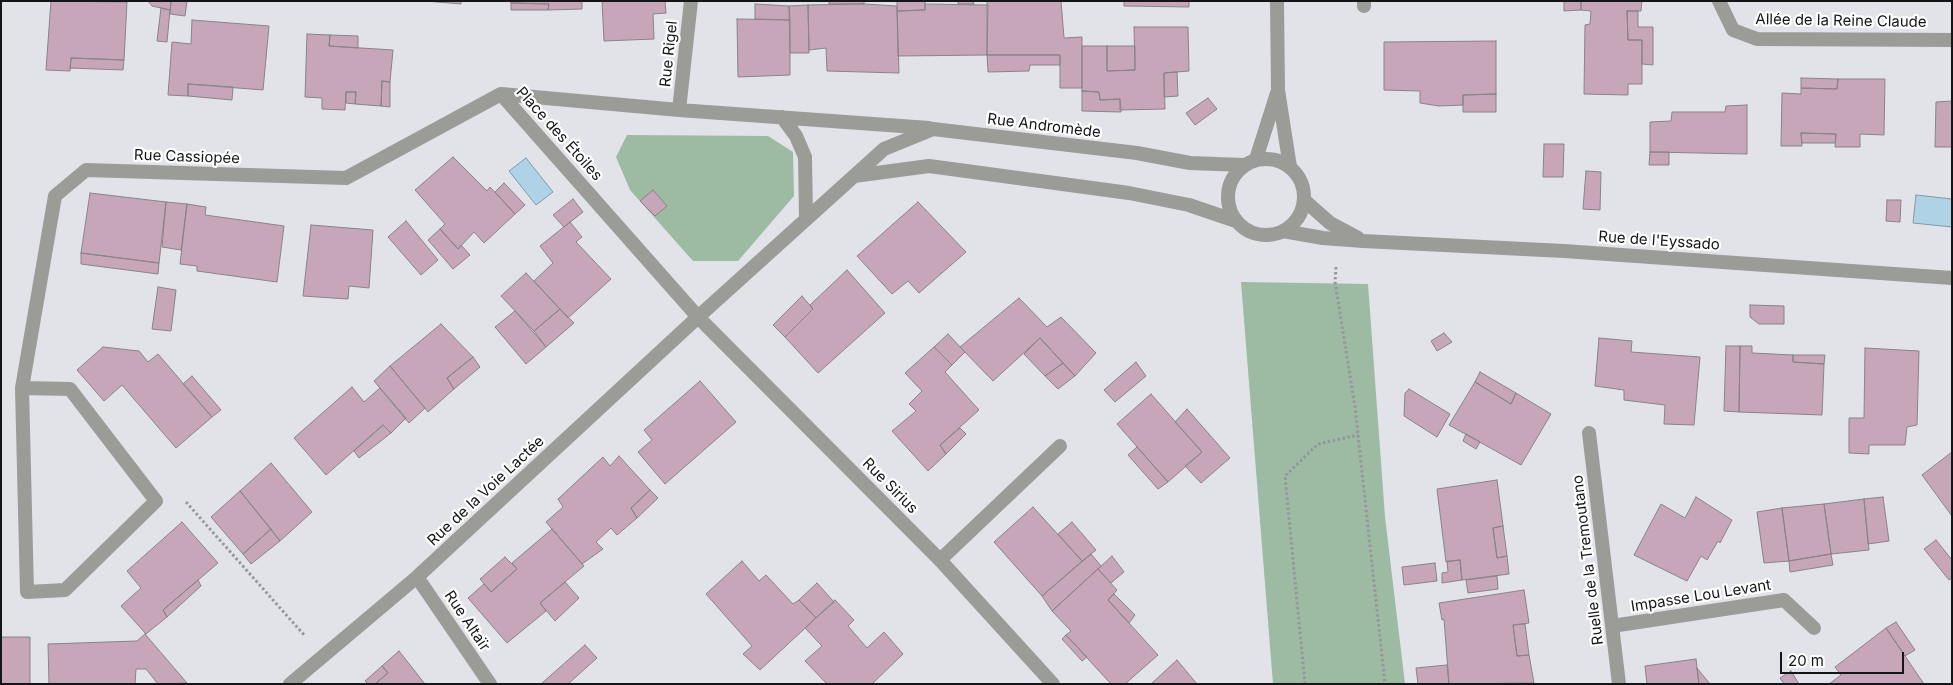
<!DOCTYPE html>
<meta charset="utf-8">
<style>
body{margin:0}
#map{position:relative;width:1953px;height:685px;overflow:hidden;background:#e1e3e9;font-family:Inter,sans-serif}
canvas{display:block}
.frame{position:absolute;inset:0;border:2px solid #141516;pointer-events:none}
.scale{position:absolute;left:1780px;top:652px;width:124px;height:22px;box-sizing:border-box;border:2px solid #141516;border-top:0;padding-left:6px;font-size:15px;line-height:18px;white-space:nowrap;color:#141516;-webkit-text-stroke:4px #fff;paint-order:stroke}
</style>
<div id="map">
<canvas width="1953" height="685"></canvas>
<div class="frame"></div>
<div class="scale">20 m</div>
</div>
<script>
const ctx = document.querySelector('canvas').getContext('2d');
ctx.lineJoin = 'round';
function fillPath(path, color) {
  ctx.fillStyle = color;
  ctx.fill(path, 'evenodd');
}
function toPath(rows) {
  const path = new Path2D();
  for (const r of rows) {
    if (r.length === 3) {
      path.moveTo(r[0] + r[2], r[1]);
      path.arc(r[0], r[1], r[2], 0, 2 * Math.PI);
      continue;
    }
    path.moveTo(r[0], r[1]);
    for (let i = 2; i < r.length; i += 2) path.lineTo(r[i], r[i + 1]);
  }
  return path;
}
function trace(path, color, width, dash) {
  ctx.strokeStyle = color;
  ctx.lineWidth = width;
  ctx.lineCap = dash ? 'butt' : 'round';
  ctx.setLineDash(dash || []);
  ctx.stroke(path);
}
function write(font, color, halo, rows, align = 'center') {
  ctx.font = font + ' Inter,sans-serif';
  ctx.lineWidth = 4.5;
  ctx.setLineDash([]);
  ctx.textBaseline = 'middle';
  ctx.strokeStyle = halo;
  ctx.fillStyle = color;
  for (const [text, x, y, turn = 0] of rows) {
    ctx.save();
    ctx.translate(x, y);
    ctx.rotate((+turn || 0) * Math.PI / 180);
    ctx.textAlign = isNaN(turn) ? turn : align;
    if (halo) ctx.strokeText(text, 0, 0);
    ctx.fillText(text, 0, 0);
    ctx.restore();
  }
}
fillPath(toPath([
 [627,135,768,136,793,152,794,196,738,261,693,261,630,190,616,157],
 [1241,282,1368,284,1385,517,1405,684,1273,684]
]), '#9dbaa2');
const water = toPath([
 [526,158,553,192,536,205,509,171,526,158],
 [1916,195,1952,199,1952,227,1913,223,1916,195]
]);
fillPath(water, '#afd2e6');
trace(water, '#8099a8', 1);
const building = toPath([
 [51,1,127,2,124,60,71,58,70,71,46,70,51,1],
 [148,1,171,1,170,10,152,6,148,1],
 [171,1,187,1,185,16,170,14,171,1],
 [425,1,461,1,461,4,425,1],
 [511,1,582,1,582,9,548,10,549,4,511,3,511,1],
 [602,1,665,1,666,13,653,14,654,39,604,41,602,1],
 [829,1,864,1,864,4,829,4,829,1],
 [897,1,925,1,925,10,897,11,897,1],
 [958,1,973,1,974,4,958,4,958,1],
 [987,1,1061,1,1064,38,1082,37,1082,88,1060,88,1060,55,987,55,987,1],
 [1124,1,1189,1,1189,7,1124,6,1124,1],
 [1564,1,1581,1,1581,10,1564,11,1564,1],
 [1581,1,1642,1,1641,11,1627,11,1628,40,1642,40,1642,84,1628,84,1628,95,1584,94,1585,25,1590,24,1591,11,1581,10,1581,1],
 [511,3,549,4,548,10,511,10,511,3],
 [755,4,789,6,790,20,755,19,755,4],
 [864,4,897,6,899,73,827,71,826,48,809,50,808,5,864,4],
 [925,4,988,5,987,55,898,56,897,11,925,10,925,4],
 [808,5,809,53,790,53,789,6,808,5],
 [161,8,170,10,167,42,157,41,161,8],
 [1627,11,1638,11,1638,27,1653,27,1653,65,1642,64,1642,40,1628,40,1627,11],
 [737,19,790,20,790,75,738,77,737,19],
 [192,20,269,26,263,90,188,84,188,96,168,95,172,42,191,44,192,20],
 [1134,27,1188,27,1189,71,1164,73,1165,109,1120,110,1120,99,1100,100,1099,92,1082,91,1082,46,1107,46,1107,71,1135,70,1134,27],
 [307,34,330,35,329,46,393,50,390,82,382,81,381,106,355,104,356,92,346,92,345,110,322,109,322,98,305,97,307,34],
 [330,35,358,36,358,48,329,46,330,35],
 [1496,41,1496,94,1463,95,1463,105,1439,106,1420,103,1420,91,1384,90,1384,42,1496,41],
 [1107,46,1135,46,1135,70,1107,71,1107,46],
 [987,55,1060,55,1060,65,1030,65,1029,71,988,72,987,55],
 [71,58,124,60,123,70,70,68,71,58],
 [1177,72,1178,96,1164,97,1164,73,1177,72],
 [1801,78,1838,79,1837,89,1801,88,1801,78],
 [1838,79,1885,79,1884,135,1860,134,1860,147,1835,147,1836,134,1801,133,1802,146,1781,146,1782,93,1801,94,1801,88,1837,89,1838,79],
 [382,81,390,82,390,107,381,106,382,81],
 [188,84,233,87,232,100,188,96,188,84],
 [1082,91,1099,92,1100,100,1120,99,1121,112,1082,111,1082,91],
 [346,92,356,92,355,104,346,103,346,92],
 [1496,94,1496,112,1463,112,1463,95,1496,94],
 [1208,98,1217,109,1195,125,1186,113,1208,98],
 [1952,101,1952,147,1935,147,1936,102,1952,101],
 [1747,105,1747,154,1650,152,1650,122,1671,121,1672,112,1725,112,1726,106,1747,105],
 [1801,133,1836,134,1835,143,1802,143,1801,133],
 [1544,144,1564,144,1563,177,1543,177,1544,144],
 [1650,152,1669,152,1669,165,1649,165,1650,152],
 [453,157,487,191,490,187,515,214,484,243,474,232,458,249,440,229,445,224,415,190,453,157],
 [1586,171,1601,172,1600,210,1583,209,1586,171],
 [504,183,525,205,515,214,495,192,504,183],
 [653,190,667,206,655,216,640,201,653,190],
 [90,193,166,202,159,263,81,253,90,193],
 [573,199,583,212,564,227,553,215,573,199],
 [1887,200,1901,200,1900,222,1886,221,1887,200],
 [166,202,187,204,181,250,162,247,166,202],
 [918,202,966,252,919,293,908,281,892,294,857,256,918,202],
 [187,204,206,207,205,215,284,226,277,282,197,271,197,266,180,264,187,204],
 [406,221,438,260,421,275,388,237,406,221],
 [570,222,582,237,576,242,611,279,568,318,534,281,553,263,540,246,570,222],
 [311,225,373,230,369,288,349,286,348,299,303,296,311,225],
 [440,229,458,249,461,245,470,255,453,269,428,240,440,229],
 [81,253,159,263,158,274,81,264,81,253],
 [847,270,885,313,818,373,785,337,813,309,810,305,847,270],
 [526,273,560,309,534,331,501,296,526,273],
 [158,287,176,290,171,331,152,329,158,287],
 [802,296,813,309,785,337,773,325,802,296],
 [1019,298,1047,327,1061,317,1096,353,1075,376,1040,338,993,381,960,347,1019,298],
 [1750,305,1784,306,1784,324,1759,324,1750,317,1750,305],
 [560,309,574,323,546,347,534,331,560,309],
 [515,311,546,347,526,364,495,327,515,311],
 [441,324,473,357,447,378,454,389,428,412,390,366,441,324],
 [1444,333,1452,342,1437,351,1431,341,1444,333],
 [948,334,965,352,952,365,934,347,948,334],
 [1040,338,1063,363,1045,376,1024,354,1040,338],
 [1599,338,1632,341,1631,352,1700,357,1694,425,1664,424,1665,405,1624,400,1624,390,1595,386,1599,338],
 [1726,346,1740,346,1739,412,1724,411,1726,346],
 [1740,346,1752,346,1752,353,1793,355,1793,362,1824,364,1822,415,1739,412,1740,346],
 [103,347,139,351,148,362,158,354,212,417,176,448,122,385,104,401,77,370,103,347],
 [934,347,952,365,945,372,979,410,940,445,946,454,928,471,892,431,916,411,909,404,922,391,905,373,934,347],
 [1865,348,1919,351,1917,425,1907,427,1905,445,1869,445,1869,454,1849,453,1849,418,1864,418,1865,348],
 [1793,355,1825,355,1824,364,1793,362,1793,355],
 [473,357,480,367,454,389,447,378,473,357],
 [1136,362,1146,376,1115,402,1104,390,1136,362],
 [1063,363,1075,376,1058,389,1045,376,1063,363],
 [390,366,425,408,409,423,374,381,390,366],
 [1480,372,1516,393,1511,404,1475,382,1480,372],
 [192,376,221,410,212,417,183,384,192,376],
 [700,381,736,422,665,484,638,452,652,440,644,430,700,381],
 [1475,382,1511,404,1516,393,1551,414,1521,465,1449,425,1475,382],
 [352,387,364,402,380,388,406,418,391,433,383,425,326,475,294,438,352,387],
 [1409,389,1450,414,1437,437,1404,416,1405,393,1409,389],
 [1151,394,1202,452,1168,482,1117,424,1151,394],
 [1187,409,1230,458,1201,483,1185,466,1202,452,1175,422,1187,409],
 [383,425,391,433,359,458,354,451,383,425],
 [960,428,966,434,946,454,940,445,960,428],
 [1466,434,1480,442,1476,449,1463,441,1466,434],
 [1137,447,1168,482,1158,489,1128,455,1137,447],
 [1952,452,1952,516,1922,475,1952,452],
 [619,456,650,490,631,508,637,518,617,535,611,528,596,542,603,549,582,564,546,522,563,507,558,499,603,457,610,466,619,456],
 [271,463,312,512,280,541,240,491,271,463],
 [1497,480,1503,526,1493,528,1497,558,1507,556,1509,574,1462,580,1460,560,1446,562,1437,489,1497,480],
 [650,490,658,498,637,518,631,508,650,490],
 [240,491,271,529,243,554,211,517,240,491],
 [1696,497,1732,520,1720,543,1718,541,1707,560,1701,556,1687,581,1634,555,1661,504,1685,518,1696,497],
 [1883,497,1889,541,1868,544,1864,499,1883,497],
 [1864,499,1869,550,1831,554,1824,504,1864,499],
 [1824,504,1831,554,1789,561,1782,508,1824,504],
 [1033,507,1082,561,1042,596,994,542,1033,507],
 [1782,508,1789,561,1764,563,1757,512,1782,508],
 [182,522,218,563,163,610,167,617,146,634,121,606,141,588,127,571,182,522],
 [1072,522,1096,550,1082,561,1058,534,1072,522],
 [1503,526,1507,556,1497,558,1493,528,1503,526],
 [271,529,280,541,251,564,243,554,271,529],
 [552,529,584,566,540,603,546,611,507,643,468,598,484,584,491,592,517,569,512,563,552,529],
 [1936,540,1952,560,1952,578,1949,580,1924,549,1936,540],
 [1091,554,1101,566,1052,611,1042,596,1091,554],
 [1831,554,1833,565,1790,572,1789,561,1831,554],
 [1112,556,1124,572,1111,583,1098,569,1112,556],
 [505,557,517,569,491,592,480,579,505,557],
 [1460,560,1462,580,1442,583,1442,573,1448,572,1447,561,1460,560],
 [742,561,759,581,766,575,793,604,799,600,816,618,760,670,743,654,752,646,706,594,742,561],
 [1435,563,1437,581,1404,585,1402,567,1435,563],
 [1098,569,1117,590,1108,600,1158,655,1125,684,1111,684,1066,635,1071,631,1052,611,1098,569],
 [1497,576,1498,589,1468,593,1466,580,1497,576],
 [198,580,201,586,167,617,163,610,198,580],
 [565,582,579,598,555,621,540,603,565,582],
 [817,583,834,602,816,618,799,600,817,583],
 [1524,590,1529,623,1513,625,1517,656,1529,655,1534,683,1449,684,1444,619,1442,620,1439,603,1524,590],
 [1114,594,1135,615,1129,623,1108,600,1114,594],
 [835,600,854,620,848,626,867,648,884,632,903,654,872,684,827,684,805,661,822,646,805,628,835,600],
 [1896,622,1915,650,1905,656,1886,628,1896,622],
 [1525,624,1529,655,1517,656,1513,625,1525,624],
 [1886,628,1924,684,1829,684,1841,675,1835,667,1886,628],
 [145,634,187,683,158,684,146,669,136,669,135,684,49,684,48,644,137,641,145,634],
 [1066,635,1087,657,1082,661,1062,639,1066,635],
 [1,637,30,637,30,684,1,684,1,637],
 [585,645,597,658,568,684,541,684,585,645],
 [399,651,425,684,375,684,388,673,382,666,399,651],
 [1696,659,1699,684,1647,684,1645,666,1696,659],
 [1177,660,1197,684,1151,684,1177,660],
 [1447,665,1449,684,1418,684,1416,668,1447,665],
 [382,666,388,673,375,684,368,684,365,681,382,666],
 [1697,668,1710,684,1699,684,1697,668],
 [1791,671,1799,684,1784,684,1780,678,1791,671]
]);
fillPath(building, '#c7a6b9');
trace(building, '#898386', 1);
trace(toPath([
 [1336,267,1335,282,1355,407,1385,684],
 [186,502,305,636],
 [1305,684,1285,476,1318,444,1358,435]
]), '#95979b', 3, [2.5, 2.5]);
trace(toPath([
 [1364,6,1364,1],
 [940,560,1060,446]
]), '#9b9b98', 14);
trace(toPath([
 [1277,1,1278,90,1290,167],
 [1719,1,1733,30,1757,39,1952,40],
 [501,94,698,317,940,560,1053,684],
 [501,94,679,110,929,128],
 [679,110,691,1],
 [782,117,796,136,805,157,806,218],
 [1266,197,38],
 [1256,159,1277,93],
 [854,176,929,166,1129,193,1189,205,1236,221],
 [1304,200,1330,223,1358,238],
 [1283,231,1323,238,1363,241,1564,251,1952,278],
 [22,388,70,389,156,501,65,590,27,592,22,388,55,196,86,170,346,178,501,94],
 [1589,433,1619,684],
 [417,577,490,684],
 [1612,626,1784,600,1814,628],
 [290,684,417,577,698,317,884,149,933,129,1137,153,1190,163,1244,165]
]), '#9b9b98', 14);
write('15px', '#141516', '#fff', [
 ["Allée de la Reine Claude",1841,21,1],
 ["Rue Rigel",669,54,-84],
 ["Rue Andromède",1044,126,7],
 ["Place des Étoiles",559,134,48],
 ["Rue Cassiopée",187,157,2],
 ["Rue de l'Eyssado",1659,241,4],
 ["Rue Sirius",890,486,45],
 ["Rue de la Voie Lactée",486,491,-43],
 ["Ruelle de la Tremoutano",1588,560,-97],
 ["Impasse Lou Levant",1701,596,-9],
 ["Rue Altaïr",467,621,56]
]);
</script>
